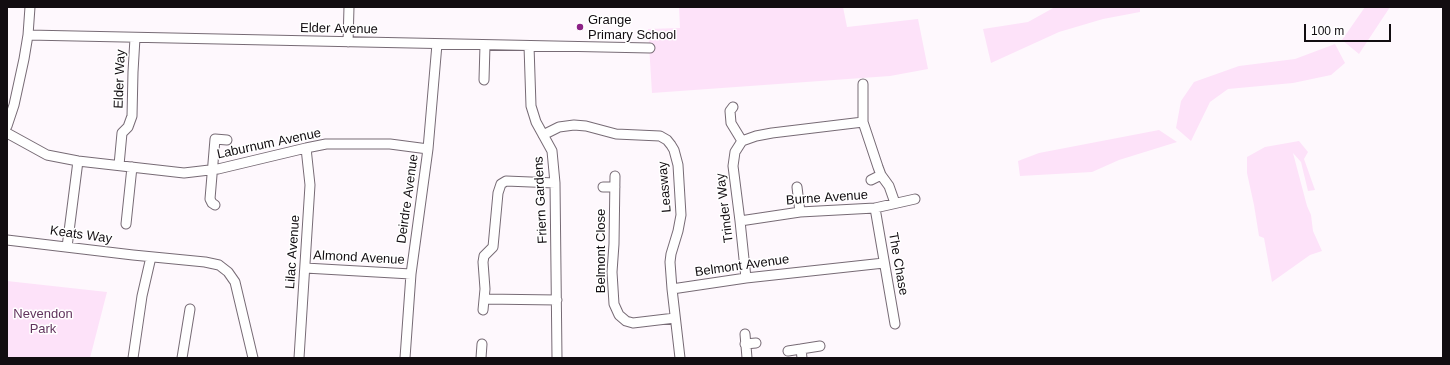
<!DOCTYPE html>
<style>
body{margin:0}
#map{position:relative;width:1450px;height:365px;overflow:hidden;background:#fef8fd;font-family:Helvetica,sans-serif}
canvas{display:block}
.frame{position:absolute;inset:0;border:8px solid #120d11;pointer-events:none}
.scale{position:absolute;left:1304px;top:24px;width:87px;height:18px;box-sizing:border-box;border:2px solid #120d11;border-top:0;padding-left:5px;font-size:12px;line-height:14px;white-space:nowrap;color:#120d11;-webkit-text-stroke:3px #fff;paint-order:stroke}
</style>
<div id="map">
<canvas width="1450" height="365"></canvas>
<div class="frame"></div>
<div class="scale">100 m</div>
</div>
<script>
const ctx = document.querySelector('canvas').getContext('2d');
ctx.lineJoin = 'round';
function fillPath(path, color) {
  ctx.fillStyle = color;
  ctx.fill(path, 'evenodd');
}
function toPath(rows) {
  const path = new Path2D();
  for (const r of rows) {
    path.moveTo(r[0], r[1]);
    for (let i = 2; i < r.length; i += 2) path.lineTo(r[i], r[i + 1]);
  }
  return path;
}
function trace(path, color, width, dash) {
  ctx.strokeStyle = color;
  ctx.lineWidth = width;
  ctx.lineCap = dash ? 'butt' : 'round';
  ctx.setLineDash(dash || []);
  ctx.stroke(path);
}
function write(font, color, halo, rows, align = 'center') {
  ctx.font = font + ' Helvetica,sans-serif';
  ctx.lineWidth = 3;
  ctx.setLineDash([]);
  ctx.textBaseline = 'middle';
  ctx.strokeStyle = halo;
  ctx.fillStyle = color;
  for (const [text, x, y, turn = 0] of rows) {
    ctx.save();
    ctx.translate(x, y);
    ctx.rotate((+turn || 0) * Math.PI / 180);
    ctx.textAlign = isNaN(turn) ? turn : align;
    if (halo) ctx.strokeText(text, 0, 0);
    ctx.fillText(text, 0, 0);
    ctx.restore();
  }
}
fillPath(toPath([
 [679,7,843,7,847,27,918,19,928,69,890,76,652,93,648,29,680,28],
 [1055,7,1140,7,1140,12,1103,19,1059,32,991,63,983,29,1028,22],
 [1365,7,1390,7,1359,54,1342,40],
 [1335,44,1345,63,1331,75,1293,83,1228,89,1210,102,1191,141,1176,128,1181,101,1194,82,1239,66,1295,59],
 [1159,130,1177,142,1119,160,1092,172,1020,176,1018,161,1039,153],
 [1299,141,1308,152,1304,159,1315,190,1308,191,1301,162,1293,153,1307,206,1311,215,1313,231,1322,251,1310,255,1272,282,1264,238,1259,236,1254,205,1247,173,1247,157,1265,147],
 [7,281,107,292,90,358,7,358]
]), '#fde2f9');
const minor = toPath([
 [28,35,650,48],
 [348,42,349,7],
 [529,46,531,106,536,122,552,151,555,183,557,358],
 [484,80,485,45],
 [863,84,863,122,878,167,881,175,889,186,895,203],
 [733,107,730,111,731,123,742,141],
 [7,126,14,105,24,59,28,35,30,7],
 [7,133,47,155,78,161,184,173,218,169,306,148,326,144,390,144,428,149],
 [543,135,559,127,574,125,586,126,616,134,660,136,667,140,671,145,674,150,678,165,681,215,678,231,671,254,670,262,672,289],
 [119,165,122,133,128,127,132,116,133,72,135,38],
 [615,176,614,244,612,272,614,304,619,315,626,321,633,323,675,318],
 [871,180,881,175],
 [603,187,615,187],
 [797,187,800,212],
 [215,205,212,203,210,199,215,139,227,140],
 [875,208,895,324],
 [740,221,800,212,875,208,915,199],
 [126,224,132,167],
 [7,240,133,255,205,262,219,265,228,272,235,282,253,358],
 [67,247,78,161],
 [305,268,411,274],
 [746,278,740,221,733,166,735,152,742,141,756,136,772,133,863,122],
 [484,299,557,300],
 [483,310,485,289,483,262,484,256,493,247,498,193,501,184,506,181,555,183],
 [745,334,747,358],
 [745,344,756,343],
 [801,349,820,346],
 [788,351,801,349,802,358],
 [133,358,142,296,151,257],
 [182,358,190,309],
 [299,358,310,185,306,148],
 [405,358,411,274,428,149,437,44],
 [481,358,482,344],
 [680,358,672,289,746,278,884,263]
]);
trace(minor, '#776b75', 11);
trace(minor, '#fff', 9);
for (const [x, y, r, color] of [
 [580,27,4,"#8c2186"]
]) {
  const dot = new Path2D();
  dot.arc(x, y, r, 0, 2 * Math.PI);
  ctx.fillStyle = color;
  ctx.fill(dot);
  trace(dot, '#fff', 1.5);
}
write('13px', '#120d11', '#fff', [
 ["Grange",588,20],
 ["Primary School",588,35]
], 'left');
write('13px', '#120d11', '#fff', [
 ["Elder Avenue",339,29,1],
 ["Elder Way",120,79,-88],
 ["Laburnum Avenue",269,144,-12],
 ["Leasway",665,187,-95],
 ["Burne Avenue",827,198,-4],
 ["Deirdre Avenue",408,199,-82],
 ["Friern Gardens",541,200,-93],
 ["Trinder Way",725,208,-97],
 ["Keats Way",81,235,8],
 ["Belmont Close",601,251,-90],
 ["Lilac Avenue",293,252,-86],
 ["Almond Avenue",359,258,3],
 ["The Chase",898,264,80],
 ["Belmont Avenue",742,266,-8]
]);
write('13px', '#62345e', '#fff', [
 ["Nevendon",43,314],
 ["Park",43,329]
]);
</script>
